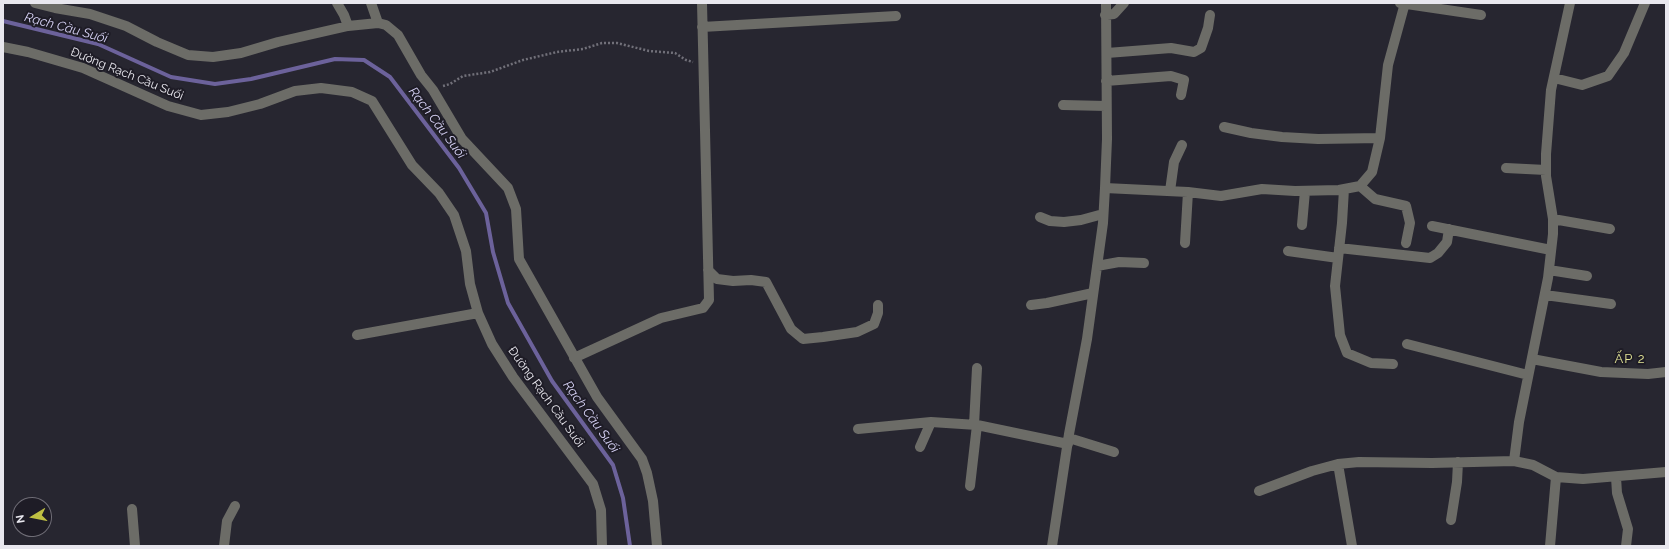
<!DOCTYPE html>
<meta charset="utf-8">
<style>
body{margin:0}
#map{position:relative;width:1669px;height:549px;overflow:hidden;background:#272630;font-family:Raleway,sans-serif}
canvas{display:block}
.frame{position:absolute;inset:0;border:4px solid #e8e7ee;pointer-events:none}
.north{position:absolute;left:12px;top:497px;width:40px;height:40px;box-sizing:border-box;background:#1e1c26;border:1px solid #6f6d76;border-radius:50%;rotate:260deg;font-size:11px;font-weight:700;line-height:16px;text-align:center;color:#e8e7ee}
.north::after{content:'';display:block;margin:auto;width:14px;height:18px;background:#bebf42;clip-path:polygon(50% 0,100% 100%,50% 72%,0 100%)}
</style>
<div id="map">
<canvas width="1669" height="549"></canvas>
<div class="frame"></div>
<div class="north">N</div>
</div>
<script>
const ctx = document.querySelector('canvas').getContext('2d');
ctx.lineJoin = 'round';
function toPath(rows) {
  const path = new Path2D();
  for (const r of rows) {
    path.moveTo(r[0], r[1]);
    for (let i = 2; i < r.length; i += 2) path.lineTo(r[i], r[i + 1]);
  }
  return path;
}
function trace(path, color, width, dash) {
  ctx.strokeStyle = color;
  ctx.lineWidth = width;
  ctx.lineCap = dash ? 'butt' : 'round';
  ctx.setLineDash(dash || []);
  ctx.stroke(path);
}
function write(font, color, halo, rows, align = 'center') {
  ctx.font = font + ' Raleway,sans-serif';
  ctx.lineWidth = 4;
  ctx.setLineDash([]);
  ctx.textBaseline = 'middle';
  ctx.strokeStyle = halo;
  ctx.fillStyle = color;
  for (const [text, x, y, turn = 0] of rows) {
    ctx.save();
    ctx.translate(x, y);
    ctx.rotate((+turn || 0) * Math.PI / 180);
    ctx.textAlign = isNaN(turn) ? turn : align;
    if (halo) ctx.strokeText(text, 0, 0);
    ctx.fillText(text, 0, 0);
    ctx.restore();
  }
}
trace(toPath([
 [3,21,98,44,171,77,215,84,251,79,335,59,364,60,390,77,459,168,486,213,493,252,508,303,552,381,613,465,623,498,630,546]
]), '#6c629b', 4);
trace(toPath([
 [443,86,450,84,463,76,490,72,523,60,557,52,583,49,602,43,617,43,649,51,675,53,686,60,693,62]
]), '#717079', 2.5, [2, 2]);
trace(toPath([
 [35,3,55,8,90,14,126,26,157,42,188,55,213,57,241,53,278,42,348,26,378,23,386,25,398,35,421,75,433,90,462,139,508,188,516,209,519,259,597,397,642,459,647,473,653,501,657,546],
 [337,3,344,15,348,26],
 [371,3,378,23],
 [1400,3,1481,15],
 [1105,15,1114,14,1124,3],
 [702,27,896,16],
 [3,47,28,52,83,68,168,106,201,115,228,112,260,104,295,91,321,88,352,92,372,101,412,165,439,193,454,215,466,251,470,284,478,313,492,344,513,377,593,484,601,510,602,546],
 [1107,53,1171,48,1194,52,1201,48,1208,28,1210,15],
 [1554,78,1582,85,1608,76,1624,53,1645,3],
 [1106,81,1171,76,1184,80,1181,95],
 [1063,105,1106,106],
 [1224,127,1251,133,1282,137,1318,139,1380,138],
 [1506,168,1546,170],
 [1360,186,1375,199,1406,206,1410,223,1406,243],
 [1105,188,1188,192,1221,196,1262,189,1295,191,1339,190,1360,186,1372,172,1380,138,1388,65,1405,3],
 [1344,189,1342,223,1335,286,1340,335,1347,353,1371,363,1393,364],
 [1170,191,1174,162,1182,145],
 [1040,217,1050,221,1064,222,1081,220,1103,214],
 [1553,219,1610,229],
 [1302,225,1305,191],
 [1432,226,1551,250],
 [1185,243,1188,192],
 [1339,248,1430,258,1438,253,1447,242,1449,229],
 [1288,251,1338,258],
 [1097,266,1119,262,1144,263],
 [708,270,717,279,733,281,751,280,766,282,791,329,803,339,823,337,857,332,874,324,878,313,878,305],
 [1549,270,1587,276],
 [1545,295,1611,304],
 [1031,305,1047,303,1093,293],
 [357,335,478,313],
 [1407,344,1528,375],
 [574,358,661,318,703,308,709,300,702,3],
 [1532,359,1601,372,1648,374,1666,372],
 [974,425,977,368],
 [858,429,931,422],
 [1069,438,1114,452],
 [920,447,931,422,977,425,1068,444],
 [1514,461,1519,422,1548,278,1553,234,1553,219,1546,176,1546,154,1551,90,1570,3],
 [1338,464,1352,546],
 [1616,477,1617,493,1628,529,1626,546],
 [970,486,977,425],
 [1259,491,1312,471,1338,464,1359,462,1432,463,1514,461,1533,465,1556,477,1583,479,1666,472],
 [132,509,135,546],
 [1451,520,1457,482,1458,462],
 [224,546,227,521,235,506],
 [1052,546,1069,434,1087,339,1103,223,1105,188,1107,139,1106,3],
 [1550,546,1556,477]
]), '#6c6c67', 10);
write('12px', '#e8e7ee', '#1e1c26', [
 ["Đường Rạch Cầu Suối",127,74,22],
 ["Đường Rạch Cầu Suối",546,397,54]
]);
write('italic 13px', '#d6d2f5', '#1e1c26', [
 ["Rạch Cầu Suối",66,28,15],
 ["Rạch Cầu Suối",437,123,53],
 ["Rạch Cầu Suối",591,417,54]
]);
ctx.letterSpacing = '1px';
write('13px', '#e3e596', '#1e1c26', [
 ["ẤP 2",1630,359]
]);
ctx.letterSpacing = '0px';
</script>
